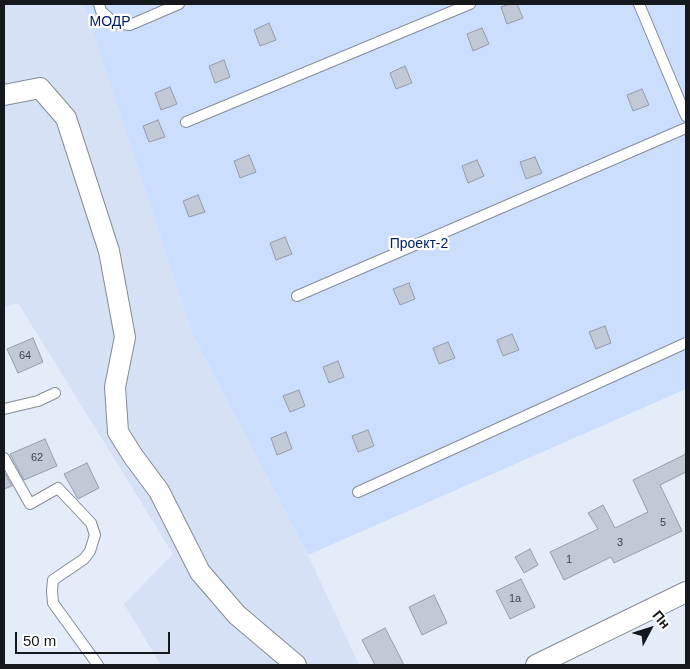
<!DOCTYPE html>
<meta charset="utf-8">
<style>
body{margin:0}
#map{position:relative;width:690px;height:669px;overflow:hidden;background:#e4ecfa;font-family:Arial,sans-serif}
canvas{display:block}
.frame{position:absolute;inset:0;border:5px solid #15181d;pointer-events:none}
.north{position:absolute;left:625px;top:604px;width:50px;height:50px;-webkit-text-stroke:4px #fff;paint-order:stroke;rotate:50deg;font-size:14px;font-weight:700;line-height:20px;text-align:center;color:#15181d}
.north::after{content:'';display:block;margin:auto;width:18px;height:22px;background:#15181d;clip-path:polygon(50% 0,100% 100%,50% 72%,0 100%)}
.scale{position:absolute;left:15px;top:632px;width:155px;height:22px;box-sizing:border-box;border:2px solid #15181d;border-top:0;padding-left:6px;font-size:15px;line-height:18px;white-space:nowrap;color:#15181d;-webkit-text-stroke:4px #fff;paint-order:stroke}
</style>
<div id="map">
<canvas width="690" height="669"></canvas>
<div class="frame"></div>
<div class="north">Пн</div>
<div class="scale">50 m</div>
</div>
<script>
const ctx = document.querySelector('canvas').getContext('2d');
ctx.lineJoin = 'round';
function fillPath(path, color) {
  ctx.fillStyle = color;
  ctx.fill(path, 'evenodd');
}
function toPath(rows) {
  const path = new Path2D();
  for (const r of rows) {
    path.moveTo(r[0], r[1]);
    for (let i = 2; i < r.length; i += 2) path.lineTo(r[i], r[i + 1]);
  }
  return path;
}
function trace(path, color, width, dash) {
  ctx.strokeStyle = color;
  ctx.lineWidth = width;
  ctx.lineCap = dash ? 'butt' : 'round';
  ctx.setLineDash(dash || []);
  ctx.stroke(path);
}
function write(font, color, halo, rows, align = 'center') {
  ctx.font = font + ' Arial,sans-serif';
  ctx.lineWidth = 4.5;
  ctx.setLineDash([]);
  ctx.textBaseline = 'middle';
  ctx.strokeStyle = halo;
  ctx.fillStyle = color;
  for (const [text, x, y, turn = 0] of rows) {
    ctx.save();
    ctx.translate(x, y);
    ctx.rotate((+turn || 0) * Math.PI / 180);
    ctx.textAlign = isNaN(turn) ? turn : align;
    if (halo) ctx.strokeText(text, 0, 0);
    ctx.fillText(text, 0, 0);
    ctx.restore();
  }
}
fillPath(toPath([
 [4,4,84,4,192,333,308,555,359,665,161,665,124,604,173,554,18,303,4,307]
]), '#d6e1f6');
fillPath(toPath([
 [84,4,686,4,686,389,308,555,192,333]
]), '#ccdefe');
const building = toPath([
 [510,4,517,4,523,18,507,24,501,7,510,4],
 [269,23,276,40,260,46,254,30,269,23],
 [482,28,489,44,473,51,467,34,482,28],
 [224,60,230,77,215,83,209,66,224,60],
 [405,66,412,83,396,89,390,73,405,66],
 [170,87,177,104,161,110,155,93,170,87],
 [642,89,649,105,633,111,627,95,642,89],
 [158,120,165,137,149,142,143,126,158,120],
 [249,155,256,172,240,178,234,161,249,155],
 [535,157,542,173,526,179,520,162,535,157],
 [477,160,484,176,468,183,462,166,477,160],
 [198,195,205,212,189,217,183,201,198,195],
 [285,237,292,254,276,260,270,243,285,237],
 [409,283,415,299,400,305,393,289,409,283],
 [605,326,611,343,596,349,589,332,605,326],
 [512,334,519,350,503,356,497,340,512,334],
 [33,338,43,362,18,373,7,349,33,338],
 [448,342,455,358,439,364,433,348,448,342],
 [338,361,344,377,329,383,323,367,338,361],
 [299,390,305,406,290,412,283,396,299,390],
 [368,430,374,446,358,452,352,436,368,430],
 [286,432,292,449,277,455,271,438,286,432],
 [45,439,57,466,24,480,10,454,45,439],
 [686,454,686,472,660,485,682,531,614,563,611,557,564,580,550,552,598,529,588,513,603,505,615,528,648,512,633,480,686,454],
 [87,463,99,488,78,499,64,474,87,463],
 [4,472,12,486,4,489,4,472],
 [530,549,538,565,524,573,515,557,530,549],
 [521,579,535,607,510,619,496,591,521,579],
 [434,595,447,623,422,635,409,607,434,595],
 [385,628,395,647,404,665,375,665,362,640,385,628]
]);
fillPath(building, '#c1c9d6');
trace(building, '#959ca9', 1);
const service = toPath([
 [99,4,101,11,114,23,130,25,179,4],
 [639,4,686,116],
 [186,122,470,4],
 [297,296,686,128],
 [4,409,38,401,55,393],
 [4,458,30,504,58,488,91,523,95,535,90,551,84,559,53,580,52,591,53,603,98,665],
 [358,492,686,343]
]);
const minor = toPath([
 [4,95,40,88,66,118,109,251,125,337,115,387,118,432,133,456,159,491,200,572,237,615,296,665],
 [536,665,686,592]
]);
trace(service, '#848b97', 12);
trace(minor, '#848b97', 22);
trace(service, '#fff', 10);
trace(minor, '#fff', 20);
write('11px', '#40444b', null, [
 ["64",25,356],
 ["62",37,458],
 ["5",663,523],
 ["3",620,543],
 ["1",569,560],
 ["1а",515,599]
]);
write('14px', '#022167', '#fff', [
 ["МОДР",110,22],
 ["Проект-2",419,244]
]);
</script>
